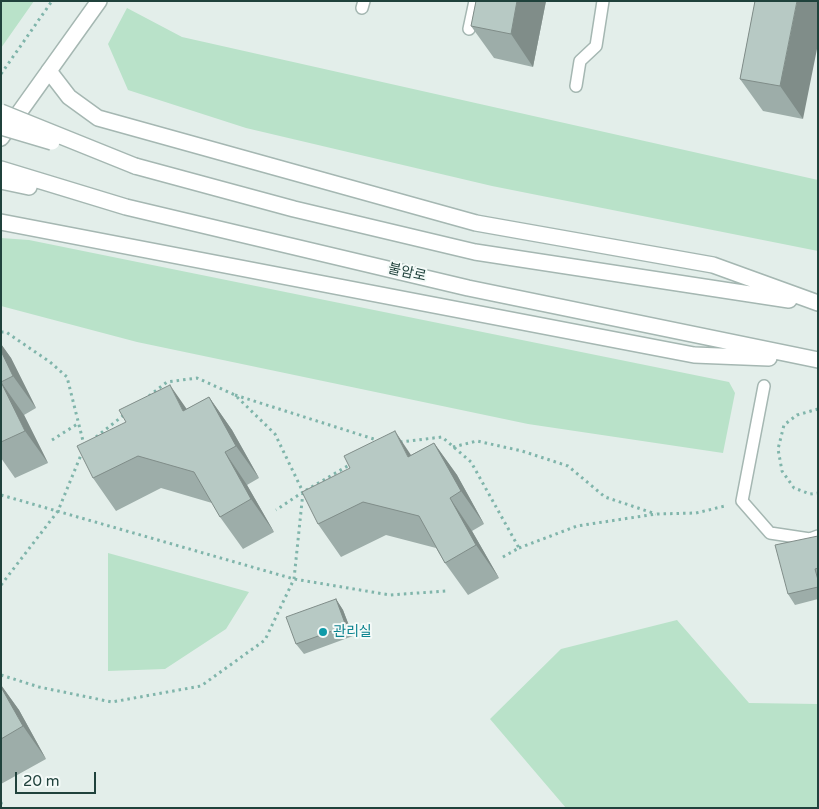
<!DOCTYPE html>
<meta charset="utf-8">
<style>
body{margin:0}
#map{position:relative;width:819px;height:809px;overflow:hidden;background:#e3eeea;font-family:"Varela Round",sans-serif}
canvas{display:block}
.frame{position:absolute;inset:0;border:2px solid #20423c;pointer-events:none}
.scale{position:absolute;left:15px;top:772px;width:81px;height:22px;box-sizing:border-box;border:2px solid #20423c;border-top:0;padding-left:6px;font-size:15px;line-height:18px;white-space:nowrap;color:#20423c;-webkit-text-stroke:4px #f4faf8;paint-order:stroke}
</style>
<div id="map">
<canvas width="819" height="809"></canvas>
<div class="frame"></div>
<div class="scale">20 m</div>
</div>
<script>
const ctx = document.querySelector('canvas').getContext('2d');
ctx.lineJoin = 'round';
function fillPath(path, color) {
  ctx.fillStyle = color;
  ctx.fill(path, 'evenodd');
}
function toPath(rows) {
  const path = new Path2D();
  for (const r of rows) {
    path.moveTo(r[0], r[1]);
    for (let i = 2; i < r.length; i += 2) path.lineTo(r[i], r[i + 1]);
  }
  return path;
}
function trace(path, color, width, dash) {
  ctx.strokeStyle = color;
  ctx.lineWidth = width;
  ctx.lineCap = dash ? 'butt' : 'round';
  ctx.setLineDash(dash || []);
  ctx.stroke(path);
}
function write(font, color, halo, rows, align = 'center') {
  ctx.font = font + ' "Varela Round","Noto Sans KR",sans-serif';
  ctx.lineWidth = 4;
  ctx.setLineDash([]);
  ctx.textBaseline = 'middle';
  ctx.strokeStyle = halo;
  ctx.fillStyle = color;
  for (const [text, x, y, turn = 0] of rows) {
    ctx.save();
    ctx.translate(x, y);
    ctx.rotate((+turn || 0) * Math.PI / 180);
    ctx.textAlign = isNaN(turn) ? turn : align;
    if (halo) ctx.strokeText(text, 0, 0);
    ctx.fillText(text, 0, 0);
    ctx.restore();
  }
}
fillPath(toPath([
 [1,1,34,1,1,48],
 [127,8,182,37,818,180,818,251,492,186,246,128,128,90,108,44],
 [1,238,29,240,729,382,735,393,723,453,528,424,137,342,1,306],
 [108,553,249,592,226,629,165,669,108,671],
 [677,620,749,703,818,704,818,808,566,808,490,719,561,649]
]), '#b9e2c9');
const service = toPath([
 [362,8,364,1],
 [469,29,475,1],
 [576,86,580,61,596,46,603,1],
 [764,386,742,501,770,533,810,539,818,536]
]);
const minor = toPath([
 [1,138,99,1]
]);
const tertiary = toPath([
 [49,71,69,97,98,118,476,223,713,265,818,303],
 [135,166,294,209,475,252,789,300],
 [1,169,126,207,468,288,818,360],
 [1,181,29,187],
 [1,222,694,355,769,358]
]);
trace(service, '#a5b7b2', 14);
trace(minor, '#a5b7b2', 18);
trace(tertiary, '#a5b7b2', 18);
trace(toPath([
 [1,74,52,1],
 [1,332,6,332,50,362,67,377,84,445],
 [235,395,380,441],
 [149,396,167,382,197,378,235,395,275,434,303,492,276,510],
 [818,409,797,415,784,425,778,449,782,471,794,488,810,494,818,493],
 [96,437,124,415],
 [52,440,79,423],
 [400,442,442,437,471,462,519,548,501,558],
 [453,447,477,441,522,451,568,466,605,497,656,514],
 [1,495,294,579,390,595,446,591],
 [519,548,577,526,656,514,696,513,725,506],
 [1,585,58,511,83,450],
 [1,675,39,687,112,702,201,686,265,640,294,579,303,492,351,464],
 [1,802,2,808]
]), '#80b5ab', 3, [2.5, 4]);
trace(service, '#fff', 11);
trace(minor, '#fff', 15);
trace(tertiary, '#fff', 15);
const tertiaryBridge = toPath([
 [1,112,135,166],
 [1,127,52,142]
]);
trace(tertiaryBridge, '#a5b7b2', 18, []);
trace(tertiaryBridge, '#fff', 15);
fillPath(toPath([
 [476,1,546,1,533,67,494,58,471,26],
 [755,1,803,119,763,111,740,79],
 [1,344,11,358,36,408,24,415,48,463,15,478,1,458],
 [209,397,232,430,259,478,247,485,274,532,243,549,220,517,212,503,161,488,116,511,93,478,187,409],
 [434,443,457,475,484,524,472,531,499,578,468,595,445,563,436,548,386,535,341,557,318,524,411,455],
 [818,536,818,599,795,605,788,594],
 [336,599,343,610,353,636,304,654,296,644],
 [1,685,19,710,46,759,1,784]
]), '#9dada9');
fillPath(toPath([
 [517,1,546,1,533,67,511,34],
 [797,1,818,1,818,44,803,119,780,86],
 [1,344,11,358,36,408,13,376,1,351],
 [1,382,24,415,48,463,25,431],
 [170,385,193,418,183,411],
 [209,397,232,430,259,478,236,446],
 [395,431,417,464,408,457],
 [434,443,457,475,484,524,461,491],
 [225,452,247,485,274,532,251,499],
 [450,498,472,531,499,578,476,545],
 [336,599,343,610,353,636,346,626],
 [1,685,19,710,46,759,23,726,1,687]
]), '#808d89');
const building = toPath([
 [476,1,517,1,511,34,471,26,476,1],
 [755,1,797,1,780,86,740,79,755,1],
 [1,351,13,376,1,382,1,351],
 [1,382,25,431,1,442,1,382],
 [170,385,183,411,209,397,236,446,225,452,251,499,220,517,194,472,138,456,93,478,77,446,126,422,119,410,170,385],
 [395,431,408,457,434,443,461,491,450,498,476,545,445,563,419,516,363,502,318,524,302,492,350,468,344,456,395,431],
 [818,536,818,568,815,569,818,580,818,587,788,594,775,545,818,536],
 [336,599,346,626,296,644,286,617,336,599],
 [1,687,23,726,1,739,1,687]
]);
fillPath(building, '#b7c9c4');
trace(building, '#808d89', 1);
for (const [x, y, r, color] of [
 [323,632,5,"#0f9aa8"]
]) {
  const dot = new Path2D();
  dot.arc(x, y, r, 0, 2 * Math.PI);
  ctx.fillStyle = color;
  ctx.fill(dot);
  trace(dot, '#f4faf8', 2);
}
write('14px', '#20423c', '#f4faf8', [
 ["불암로",407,273,13]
]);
write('14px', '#0d838f', '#f4faf8', [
 ["관리실",333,632]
], 'left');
</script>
